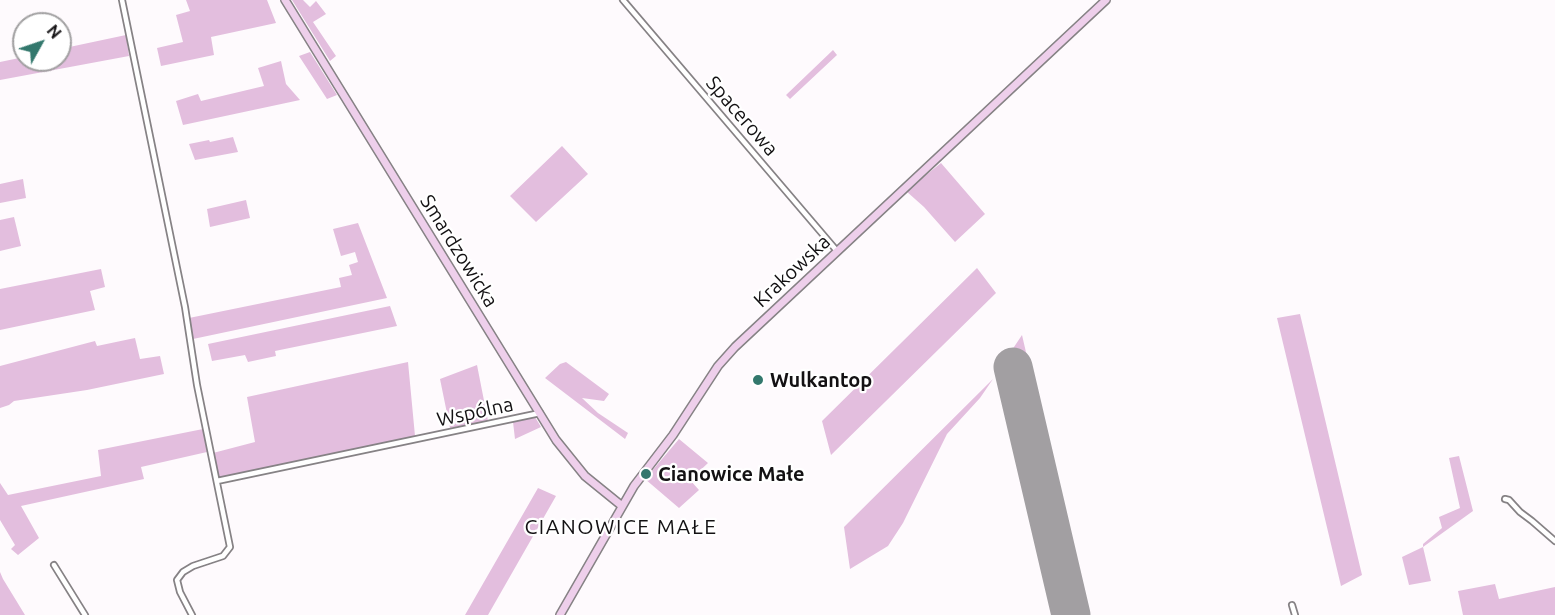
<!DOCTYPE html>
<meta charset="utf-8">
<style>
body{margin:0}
#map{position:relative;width:1555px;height:615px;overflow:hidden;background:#fefafd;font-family:Ubuntu,sans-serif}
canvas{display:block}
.north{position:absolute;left:12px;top:12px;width:60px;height:60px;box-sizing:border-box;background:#fff;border:2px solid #a1a0a1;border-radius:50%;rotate:50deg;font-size:16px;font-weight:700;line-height:24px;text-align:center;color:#131113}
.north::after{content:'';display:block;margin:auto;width:21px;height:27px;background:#33786d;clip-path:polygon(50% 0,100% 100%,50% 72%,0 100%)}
</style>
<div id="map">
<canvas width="1555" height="615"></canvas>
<div class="north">N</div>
</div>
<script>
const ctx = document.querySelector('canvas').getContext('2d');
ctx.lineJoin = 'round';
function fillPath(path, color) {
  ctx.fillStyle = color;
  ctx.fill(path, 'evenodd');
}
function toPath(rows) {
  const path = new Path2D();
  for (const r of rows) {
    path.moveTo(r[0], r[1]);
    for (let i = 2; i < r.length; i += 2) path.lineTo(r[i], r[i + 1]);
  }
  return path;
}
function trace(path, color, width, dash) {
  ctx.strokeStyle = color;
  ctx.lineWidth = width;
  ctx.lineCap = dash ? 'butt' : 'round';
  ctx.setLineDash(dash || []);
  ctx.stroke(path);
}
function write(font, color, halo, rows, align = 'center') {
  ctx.font = font + ' Ubuntu,sans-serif';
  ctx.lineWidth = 4.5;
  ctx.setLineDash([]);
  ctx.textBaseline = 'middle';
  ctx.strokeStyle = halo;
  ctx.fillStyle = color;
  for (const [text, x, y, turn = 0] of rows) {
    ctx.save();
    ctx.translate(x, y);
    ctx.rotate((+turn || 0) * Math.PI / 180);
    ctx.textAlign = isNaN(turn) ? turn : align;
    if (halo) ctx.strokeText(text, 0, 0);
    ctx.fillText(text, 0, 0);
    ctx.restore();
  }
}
fillPath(toPath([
 [186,0,267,0,276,23,211,37,214,55,161,66,157,48,183,42,176,15,190,11],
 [292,0,303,0,310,7,316,1,326,14,313,22,336,56,330,61],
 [126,35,129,56,0,80,0,62,24,57,24,60,60,60,60,49],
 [833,50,837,55,790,99,786,95],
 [310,52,337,95,327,99,299,56],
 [281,61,286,84,300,100,183,125,176,101,198,94,201,101,264,86,258,68],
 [233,137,238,152,195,160,189,144,209,140,210,142],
 [562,146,588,174,536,222,510,196],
 [941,163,985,214,955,242,924,207,906,191],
 [23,179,26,198,0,203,0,184],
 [246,200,250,218,210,227,207,209],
 [14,217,21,246,0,251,0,220],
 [358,223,387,298,193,339,189,318,341,287,339,278,352,275,349,265,358,262,355,252,341,256,333,229],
 [977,268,996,293,831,455,822,421],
 [101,269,105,287,90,291,95,310,0,330,0,289],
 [390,306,397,326,275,351,276,356,248,362,245,355,212,361,208,344],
 [1300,314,1362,575,1341,586,1277,318],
 [1022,335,1087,615,1055,615,998,371],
 [135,338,140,359,160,356,164,374,87,390,14,401,9,405,0,408,0,366,95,341,97,346],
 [408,362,415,436,220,479,213,453,255,442,247,397],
 [566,362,609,394,604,401,582,398,598,413,628,433,625,439,545,378,560,364],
 [477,365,488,421,450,428,440,379],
 [993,379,980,398,947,434,903,523,888,546,850,569,844,527],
 [535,417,541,427,515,439,513,422],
 [203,429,207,452,141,467,144,479,21,506,39,538,18,555,11,549,15,545,0,520,0,483,8,495,101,476,98,450],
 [679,439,708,463,690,480,699,490,679,508,645,479],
 [1459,456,1473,511,1423,547,1431,581,1409,585,1402,557,1423,547,1423,544,1442,528,1439,517,1460,508,1449,458],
 [538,488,556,496,488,615,465,615],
 [0,572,3,579,25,615,0,615],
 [1495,584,1499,599,1555,587,1555,615,1463,615,1458,591]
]), '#e3bede');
trace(toPath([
 [1013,367,1071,615]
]), '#a29fa2', 39);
const street = toPath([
 [122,0,185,307,197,385,230,547,223,556,193,566,183,572,177,580,180,592,192,615],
 [623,0,837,251],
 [217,481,540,413],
 [1505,499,1509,500,1520,512,1532,521,1555,541],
 [54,565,85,615],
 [1292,605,1295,615]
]);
const secondary = toPath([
 [285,0,556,440,585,476,622,506],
 [560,615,634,486,673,435,718,366,735,347,1106,0]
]);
trace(street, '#868285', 8);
trace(secondary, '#868285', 10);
trace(street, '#fff', 4.5);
trace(secondary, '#eecfeb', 7);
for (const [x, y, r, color] of [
 [758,380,6,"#33786d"],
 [646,474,6,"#33786d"]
]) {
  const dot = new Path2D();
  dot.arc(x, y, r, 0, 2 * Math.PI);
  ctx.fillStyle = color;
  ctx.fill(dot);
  trace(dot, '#fff', 2);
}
write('20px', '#131113', '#fff', [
 ["Spacerowa",742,116,49],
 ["Smardzowicka",459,251,58],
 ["Krakowska",792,271,-43],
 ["Wspólna",475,412,-12]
]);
write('bold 20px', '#131113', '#fff', [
 ["Wulkantop",770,380],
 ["Cianowice Małe",658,474]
], 'left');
ctx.letterSpacing = '1.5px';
write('21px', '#131113', '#fff', [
 ["CIANOWICE MAŁE",621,527]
]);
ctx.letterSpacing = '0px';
</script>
